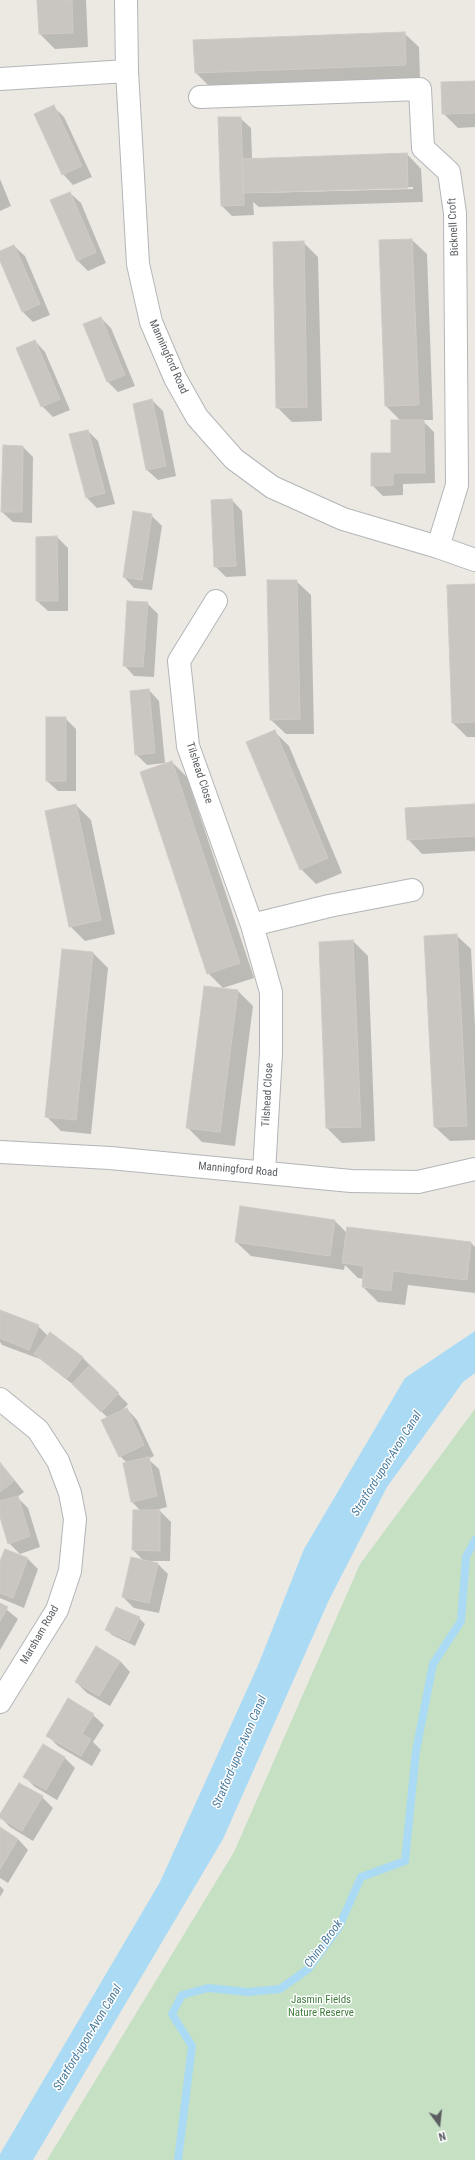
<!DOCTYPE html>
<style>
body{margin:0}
#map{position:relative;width:475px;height:2160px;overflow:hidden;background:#ece9e3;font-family:"Roboto Condensed",sans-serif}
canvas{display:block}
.north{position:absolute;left:419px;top:2104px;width:40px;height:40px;-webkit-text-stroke:3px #fff;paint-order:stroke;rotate:165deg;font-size:11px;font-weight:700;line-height:16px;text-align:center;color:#5b5f62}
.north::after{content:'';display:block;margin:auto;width:14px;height:18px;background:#5b5f62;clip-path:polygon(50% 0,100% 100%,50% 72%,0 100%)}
</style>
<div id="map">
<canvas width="475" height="2160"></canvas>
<div class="north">N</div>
</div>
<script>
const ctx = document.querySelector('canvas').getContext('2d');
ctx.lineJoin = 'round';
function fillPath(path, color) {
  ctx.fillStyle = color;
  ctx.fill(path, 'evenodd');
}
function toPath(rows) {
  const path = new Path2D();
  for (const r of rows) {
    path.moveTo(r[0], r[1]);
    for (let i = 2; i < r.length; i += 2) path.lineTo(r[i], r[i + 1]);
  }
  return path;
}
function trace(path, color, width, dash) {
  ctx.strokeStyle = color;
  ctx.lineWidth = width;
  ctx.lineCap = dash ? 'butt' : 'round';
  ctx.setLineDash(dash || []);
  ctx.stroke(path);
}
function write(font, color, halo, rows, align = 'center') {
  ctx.font = font + ' "Roboto Condensed",sans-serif';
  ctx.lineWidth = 3;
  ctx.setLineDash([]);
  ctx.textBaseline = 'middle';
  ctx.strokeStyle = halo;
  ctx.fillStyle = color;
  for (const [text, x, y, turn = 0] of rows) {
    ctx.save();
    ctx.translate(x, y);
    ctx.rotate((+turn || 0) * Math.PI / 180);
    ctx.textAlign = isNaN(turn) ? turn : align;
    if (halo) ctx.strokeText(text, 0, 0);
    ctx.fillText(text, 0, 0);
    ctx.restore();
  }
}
fillPath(toPath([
 [475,1409,475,2160,47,2160,234,1852,360,1564]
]), '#c5e0c2');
fillPath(toPath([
 [475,1331,475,1373,463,1382,387,1487,329,1600,223,1839,33,2160,0,2160,0,2154,160,1882,259,1663,304,1549,405,1378]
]), '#abdbf4');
fillPath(toPath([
 [38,0,86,0,88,47,55,49,40,34],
 [404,33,419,47,420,79,210,87,196,73],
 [475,82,475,127,458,128,443,113],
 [54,107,64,117,92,177,73,185,63,174],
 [240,118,251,128,252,159,407,154,421,169,423,202,259,207,253,202,254,215,232,216,222,206],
 [413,187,413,189,257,193,257,191],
 [0,179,11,206,0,211],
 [70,193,81,203,106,263,88,271,77,260],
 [412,240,427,254,433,420,422,420,434,432,435,483,403,484,403,495,383,496,372,485,392,454,401,421,386,406,380,241],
 [303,242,318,257,322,421,292,422,277,407],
 [14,246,25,256,50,315,33,322,23,312,0,259,0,252],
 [101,318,111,328,135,386,118,392,108,382],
 [35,341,45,352,70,410,53,417,42,406],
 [152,400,163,411,176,476,158,480,147,470],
 [88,431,98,441,115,504,97,508,87,498,70,435],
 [23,447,33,457,32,523,13,522,2,512],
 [232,500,242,511,246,576,226,577,215,566],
 [151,515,162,526,152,590,134,588,124,577],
 [57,537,68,548,68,611,48,611,37,601],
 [296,581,311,595,314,734,286,734,271,720],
 [475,585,475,737,467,737,453,723],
 [147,603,158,614,154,677,134,676,124,665],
 [149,690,159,701,165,763,147,765,136,754],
 [65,718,76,729,76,791,58,791,47,781],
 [274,731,289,746,342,873,316,884,301,869],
 [172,762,187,777,254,978,223,988,208,973],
 [76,805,91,820,115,934,85,941,70,926],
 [475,805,475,851,422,854,408,839],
 [456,935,471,949,475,1027,475,1140,450,1141,435,1127],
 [353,941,368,956,375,1141,342,1143,327,1128],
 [63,950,93,953,108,968,91,1134,61,1131,46,1116],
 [238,991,253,1006,235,1146,202,1142,187,1127],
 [335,1221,347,1233,348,1228,471,1243,475,1247,475,1293,408,1285,405,1305,378,1302,363,1287,364,1279,358,1278,345,1265,344,1270,251,1256,236,1242],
 [0,1313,38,1326,48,1336,82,1357,128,1404,122,1411,127,1409,137,1420,154,1456,148,1459,159,1469,167,1507,153,1511,160,1511,171,1522,170,1561,148,1561,157,1563,168,1574,159,1613,134,1608,123,1597,143,1560,133,1550,141,1511,132,1502,127,1463,120,1456,108,1418,75,1386,40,1359,2,1345,0,1342],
 [0,1462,24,1492,17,1497,28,1508,40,1547,20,1554,9,1543,0,1514],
 [28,1559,38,1569,24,1608,0,1598,0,1564],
 [0,1604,18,1619,0,1650],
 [139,1618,145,1624,135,1646,112,1635,107,1630],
 [120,1661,130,1672,110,1706,87,1693,76,1682],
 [93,1715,104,1725,93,1742,101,1750,92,1766,58,1746,47,1735],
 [64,1757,75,1768,57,1800,35,1787,25,1777],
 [42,1797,53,1808,33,1841,10,1827,0,1817],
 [0,1829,18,1839,28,1850,8,1883,0,1878],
 [0,1886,4,1890,0,1897]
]), '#0003');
trace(toPath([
 [178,2160,192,2046,172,2014,182,1995,208,1988,248,1992,280,1989,308,1969,339,1927,361,1877,405,1861,416,1751,433,1664,461,1621,466,1557,475,1540]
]), '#abdbf4', 8);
const building = toPath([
 [37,0,72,0,73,33,39,34,37,0],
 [405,32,406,65,195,73,193,40,405,32],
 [475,81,475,113,442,114,441,82,475,81],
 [54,105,82,166,62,175,34,114,54,105],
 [218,117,241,117,244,205,221,206,218,117],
 [407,153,408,188,243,193,242,159,407,153],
 [70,192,96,252,77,261,50,200,70,192],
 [412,239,419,405,385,406,379,240,412,239],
 [304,241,307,407,276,408,273,242,304,241],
 [14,245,40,304,22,312,0,261,0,251,14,245],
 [101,317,125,375,107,382,83,324,101,317],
 [35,340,60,399,41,407,16,348,35,340],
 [152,399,166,466,146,470,133,404,152,399],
 [391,420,424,420,425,473,393,473,393,485,371,486,371,453,391,453,391,420],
 [88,430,105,493,86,498,69,434,88,430],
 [3,445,23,446,22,512,1,512,3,445],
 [232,499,236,566,214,567,211,500,232,499],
 [133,511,152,514,142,580,123,577,133,511],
 [57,536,58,601,36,601,36,537,57,536],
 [267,580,297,580,300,719,270,720,267,580],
 [475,584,475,722,452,723,447,585,475,584],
 [127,601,148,602,143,667,123,666,127,601],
 [149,689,155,753,135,755,130,691,149,689],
 [46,717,66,717,66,781,46,781,46,717],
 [275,730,328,858,300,870,246,742,275,730],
 [172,761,240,963,207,974,140,772,172,761],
 [76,804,101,920,69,927,45,811,76,804],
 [475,804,475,836,407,840,405,808,475,804],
 [457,934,467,1126,434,1127,424,936,457,934],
 [353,940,361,1127,326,1128,319,942,353,940],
 [62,949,93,952,76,1120,45,1117,62,949],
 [204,986,238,990,220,1132,186,1128,204,986],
 [240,1206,335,1220,330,1256,235,1242,240,1206],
 [347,1227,471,1242,467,1280,393,1271,391,1291,362,1287,364,1266,342,1263,347,1227],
 [0,1310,39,1325,29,1350,0,1338,0,1310],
 [50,1332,83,1357,67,1378,34,1354,50,1332],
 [90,1365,119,1393,101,1412,72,1384,90,1365],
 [127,1408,144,1445,119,1457,101,1420,127,1408],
 [149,1457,157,1496,131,1502,123,1463,149,1457],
 [0,1463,14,1481,0,1492,0,1463],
 [18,1496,30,1536,8,1544,0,1517,0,1501,18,1496],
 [133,1510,160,1510,160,1551,132,1550,133,1510],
 [5,1549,28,1558,13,1598,0,1593,0,1561,5,1549],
 [131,1557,158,1563,149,1603,122,1597,131,1557],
 [0,1603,8,1607,0,1621,0,1603],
 [116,1607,140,1617,129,1641,105,1630,116,1607],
 [96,1646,120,1661,99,1696,75,1682,96,1646],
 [68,1698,94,1714,82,1734,91,1739,81,1756,46,1736,68,1698],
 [43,1744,65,1757,46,1790,23,1777,43,1744],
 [19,1783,43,1796,22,1831,0,1818,0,1814,19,1783],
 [0,1827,18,1839,0,1869,0,1827]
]);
fillPath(building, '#c9c6c1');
trace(building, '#d0cac2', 1);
const minor = toPath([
 [126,0,127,71,138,264,151,322,175,378,197,417,234,459,272,487,343,519,438,547,475,560],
 [0,79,127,71],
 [200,97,420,89,423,148,449,172,455,213,457,485,438,547],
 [216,601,179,661,188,746,252,925,271,992,271,1053,264,1172],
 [252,925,329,906,412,890],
 [0,1152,110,1158,351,1181,418,1182,475,1169],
 [0,1399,38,1430,58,1461,70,1493,75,1519,70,1571,57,1610,0,1702]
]);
trace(minor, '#b3b5b8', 24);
trace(minor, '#fff', 22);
write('11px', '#5b5f62', '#fff', [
 ["Bicknell Croft",454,227,-93],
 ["Manningford Road",168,357,66],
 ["Tilshead Close",199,773,72],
 ["Tilshead Close",268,1095,-87],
 ["Manningford Road",238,1170,5],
 ["Marsham Road",40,1635,-60]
]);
write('11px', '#427d3f', '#fff', [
 ["Jasmin Fields",321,2000],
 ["Nature Reserve",321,2013]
]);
write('italic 12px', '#47799b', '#fff', [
 ["Stratford-upon-Avon Canal",387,1464,-58],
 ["Stratford-upon-Avon Canal",240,1752,-67],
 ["Chinn Brook",324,1944,-54],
 ["Stratford-upon-Avon Canal",88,2038,-59]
]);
</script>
